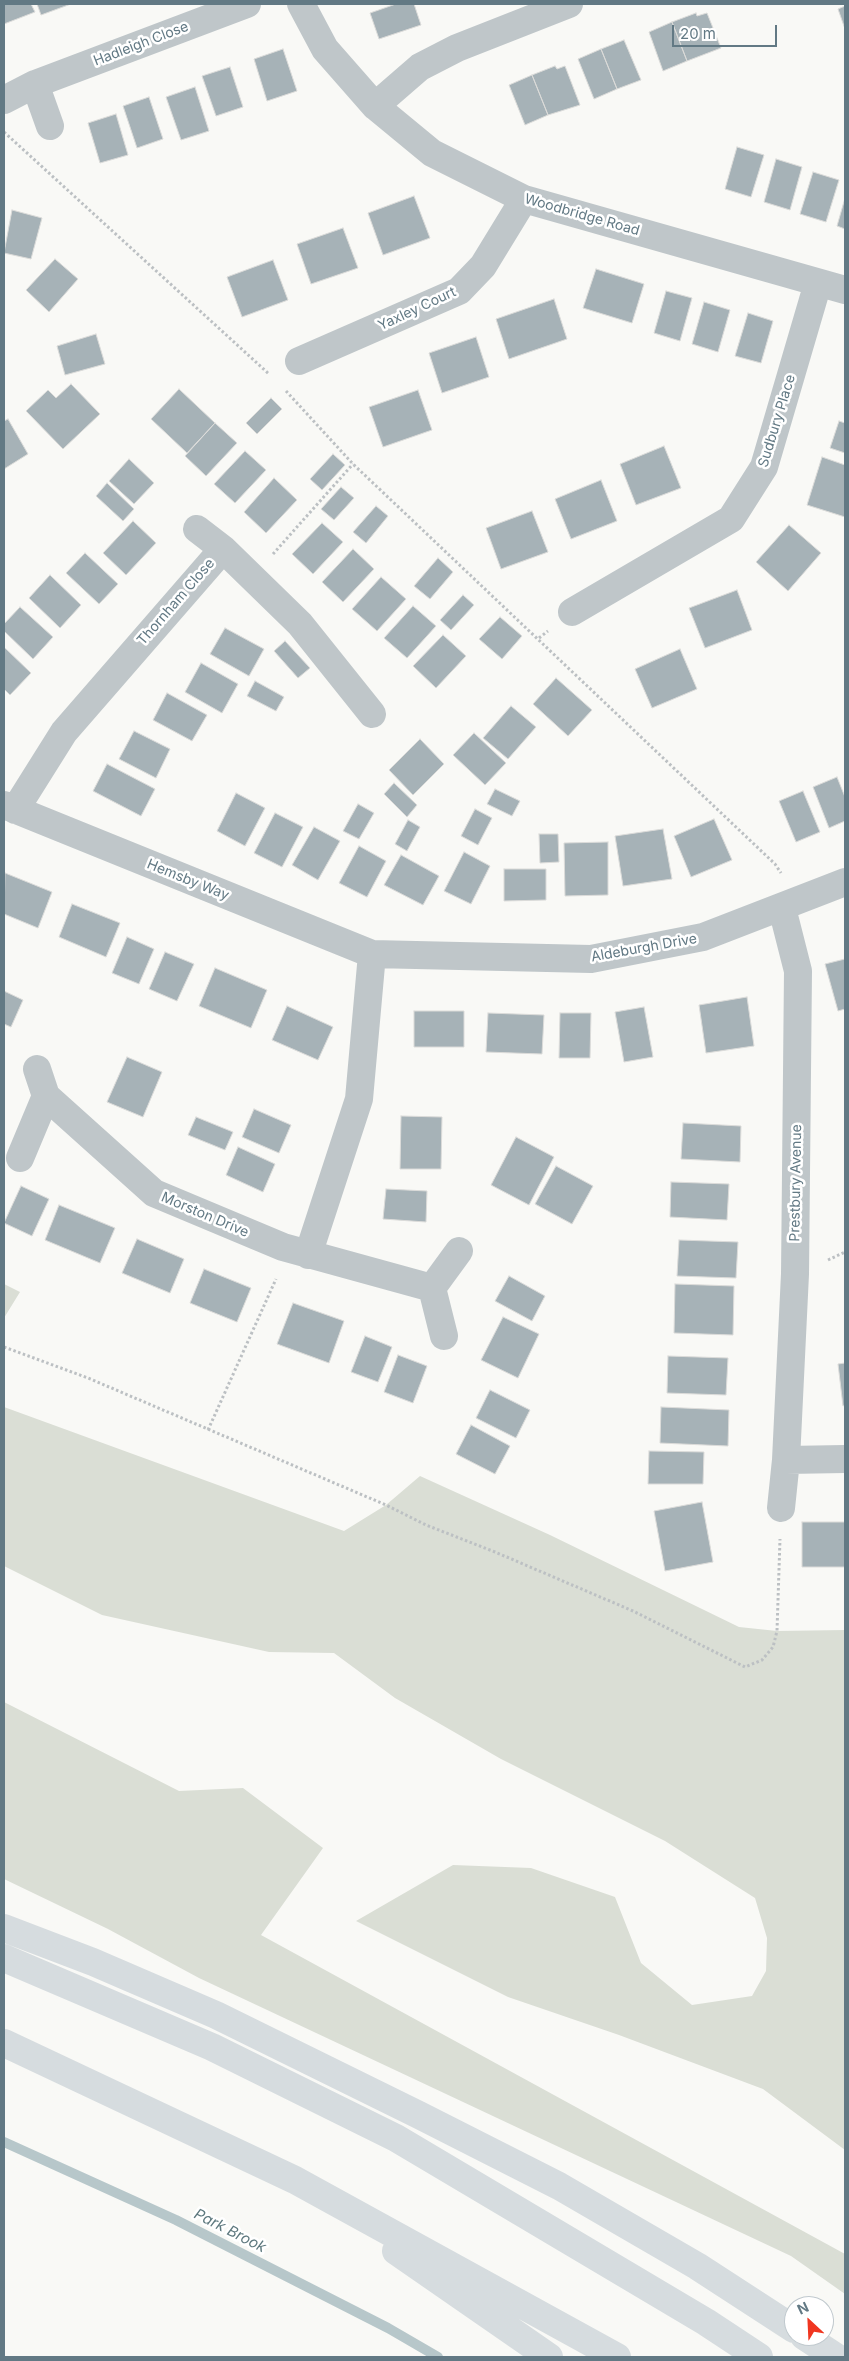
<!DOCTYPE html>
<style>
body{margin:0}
#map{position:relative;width:849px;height:2361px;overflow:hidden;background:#f9f9f6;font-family:Inter,sans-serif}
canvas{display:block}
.frame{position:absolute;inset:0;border:5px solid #627984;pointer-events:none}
.north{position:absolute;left:784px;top:2296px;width:50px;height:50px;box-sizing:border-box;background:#fff;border:1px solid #c0c9ce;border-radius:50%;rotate:335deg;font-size:14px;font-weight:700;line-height:20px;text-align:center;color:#627984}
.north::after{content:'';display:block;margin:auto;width:18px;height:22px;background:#f03620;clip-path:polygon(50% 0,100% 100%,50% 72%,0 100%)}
.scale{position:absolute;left:672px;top:25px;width:105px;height:22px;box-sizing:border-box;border:2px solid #627984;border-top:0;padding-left:6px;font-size:15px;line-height:18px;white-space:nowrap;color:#627984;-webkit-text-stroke:4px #fff;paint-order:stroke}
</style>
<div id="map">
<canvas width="849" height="2361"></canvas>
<div class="frame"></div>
<div class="north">N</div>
<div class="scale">20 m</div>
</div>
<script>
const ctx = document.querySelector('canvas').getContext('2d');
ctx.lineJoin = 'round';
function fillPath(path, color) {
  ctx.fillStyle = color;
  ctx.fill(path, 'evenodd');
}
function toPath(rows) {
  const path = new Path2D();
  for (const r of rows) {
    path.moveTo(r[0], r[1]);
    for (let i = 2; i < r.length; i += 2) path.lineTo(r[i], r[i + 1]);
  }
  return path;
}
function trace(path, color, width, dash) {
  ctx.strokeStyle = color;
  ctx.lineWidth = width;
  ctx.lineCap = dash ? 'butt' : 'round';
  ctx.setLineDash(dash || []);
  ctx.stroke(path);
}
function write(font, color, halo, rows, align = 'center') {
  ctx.font = font + ' Inter,sans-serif';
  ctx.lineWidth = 5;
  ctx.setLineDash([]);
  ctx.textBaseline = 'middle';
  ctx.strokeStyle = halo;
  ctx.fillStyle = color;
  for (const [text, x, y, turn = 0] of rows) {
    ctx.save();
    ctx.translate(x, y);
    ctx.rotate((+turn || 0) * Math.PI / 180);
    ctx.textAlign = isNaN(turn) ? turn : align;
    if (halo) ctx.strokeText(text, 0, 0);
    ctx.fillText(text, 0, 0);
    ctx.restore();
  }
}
fillPath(toPath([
 [4,1284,20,1292,4,1318],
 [4,1407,344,1531,386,1505,420,1476,550,1535,739,1627,777,1631,845,1630,845,2150,763,2089,619,2035,508,1997,356,1921,453,1865,531,1868,615,1897,641,1963,692,2005,752,1996,766,1971,767,1938,755,1898,665,1841,501,1759,395,1698,334,1653,269,1652,102,1615,4,1566],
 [4,1702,179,1791,243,1788,323,1848,261,1935,845,2254,845,2294,791,2256,199,1978,108,1929,4,1879]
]), '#daded5');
trace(toPath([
 [4,2142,176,2220,388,2328,438,2357]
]), '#b7c7ca', 10);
const building = toPath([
 [4,4,31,4,35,12,4,24,4,4],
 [37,4,71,4,41,15,37,4],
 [396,4,414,4,421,25,379,39,370,13,396,4],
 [845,6,845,29,838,9,845,6],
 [696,13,697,16,707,13,721,48,687,61,672,22,696,13],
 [672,22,687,61,663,71,649,32,672,22],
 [624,40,641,80,617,89,601,49,624,40],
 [283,49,297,91,267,101,254,59,283,49],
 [601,49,617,89,594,99,578,59,601,49],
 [555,66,557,69,565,66,580,105,548,115,532,75,555,66],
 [230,67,243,107,216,116,202,76,230,67],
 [532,75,548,115,525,125,509,85,532,75],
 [195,87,209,131,181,140,166,97,195,87],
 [149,97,163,139,137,148,123,106,149,97],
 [116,114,128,155,100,163,88,123,116,114],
 [737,147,764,155,751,197,725,189,737,147],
 [776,159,802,167,790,210,764,202,776,159],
 [813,172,839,180,826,222,800,214,813,172],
 [414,196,430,238,383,255,368,213,414,196],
 [845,198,845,229,837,226,845,198],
 [12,210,42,218,31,259,4,253,12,210],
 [343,228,358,268,311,284,297,244,343,228],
 [55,259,78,279,49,312,26,290,55,259],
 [273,260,288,300,242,317,227,277,273,260],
 [596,269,644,284,632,323,583,308,596,269],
 [666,291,692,298,680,341,654,333,666,291],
 [554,299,567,339,509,359,496,319,554,299],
 [704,302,730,310,718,352,692,344,704,302],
 [748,313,773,321,761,363,735,356,748,313],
 [96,334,105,364,65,375,57,346,96,334],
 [476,337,489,377,442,393,429,353,476,337],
 [71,384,100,414,63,449,26,411,48,390,56,398,71,384],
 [179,389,215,423,187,453,151,419,179,389],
 [418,390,432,430,383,447,369,407,418,390],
 [271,398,282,409,257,434,246,423,271,398],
 [8,419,28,454,4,469,4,421,8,419],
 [839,421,845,423,845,453,830,448,839,421],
 [215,423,237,443,206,476,185,456,215,423],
 [664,446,681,488,636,505,620,464,664,446],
 [245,451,266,470,235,503,214,484,245,451],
 [333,454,345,465,322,490,310,479,333,454],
 [822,457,845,465,845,517,807,505,822,457],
 [129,459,154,483,134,504,109,481,129,459],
 [274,478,297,500,266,533,244,512,274,478],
 [601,480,617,521,571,539,555,499,601,480],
 [107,483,134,509,123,521,96,496,107,483],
 [341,487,354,498,334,520,321,509,341,487],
 [376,506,388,516,366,543,353,532,376,506],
 [532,511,548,552,501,569,486,528,532,511],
 [133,521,156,543,126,575,103,553,133,521],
 [322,523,343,542,313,574,292,554,322,523],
 [789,525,821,553,788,591,756,562,789,525],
 [353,549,374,569,343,602,322,582,353,549],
 [85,553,118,584,99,604,66,573,85,553],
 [438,558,453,572,430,599,414,586,438,558],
 [50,575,81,605,60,628,29,598,50,575],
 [381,577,406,599,377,631,352,609,381,577],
 [737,590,752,630,705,648,689,608,737,590],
 [463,595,474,605,451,630,440,620,463,595],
 [413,606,436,626,407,658,384,638,413,606],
 [20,607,53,637,33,659,4,631,4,624,20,607],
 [500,617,522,636,502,659,479,639,500,617],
 [225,628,264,649,249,676,210,654,225,628],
 [443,635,466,656,436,688,413,666,443,635],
 [285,641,310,668,298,678,274,651,285,641],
 [4,647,31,673,10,695,4,689,4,647],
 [680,649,697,689,652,708,635,669,680,649],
 [201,663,238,684,222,713,185,692,201,663],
 [556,678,592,710,568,736,533,704,556,678],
 [255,681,284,697,276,711,247,696,255,681],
 [167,693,207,715,192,741,153,720,167,693],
 [511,706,536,727,508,759,483,738,511,706],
 [134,731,170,749,156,778,119,759,134,731],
 [474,733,506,763,485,785,453,755,474,733],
 [420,739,444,764,413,795,389,770,420,739],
 [107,764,155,789,141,816,93,791,107,764],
 [837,777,845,797,845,821,829,828,813,787,837,777],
 [394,783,417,805,407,817,384,794,394,783],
 [495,789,520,801,512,816,487,804,495,789],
 [803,791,820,832,796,842,779,801,803,791],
 [236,793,265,808,245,846,217,831,236,793],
 [358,804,374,813,359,839,343,831,358,804],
 [475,809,492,818,478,845,461,836,475,809],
 [275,813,303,827,282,867,254,853,275,813],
 [714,819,732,860,691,877,674,836,714,819],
 [408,820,420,827,407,851,395,844,408,820],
 [314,827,340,841,318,880,292,865,314,827],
 [663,829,672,879,623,886,615,836,663,829],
 [539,834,558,834,559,862,540,863,539,834],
 [608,842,608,895,565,896,564,843,608,842],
 [359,846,386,861,367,897,339,883,359,846],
 [464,852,490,866,471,904,444,891,464,852],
 [401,855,439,876,423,905,384,885,401,855],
 [504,869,546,869,546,900,504,901,504,869],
 [5,873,52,892,38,928,4,914,5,873],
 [72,904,120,923,106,957,59,937,72,904],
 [127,937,154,949,139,984,112,973,127,937],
 [165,952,194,964,177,1001,149,989,165,952],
 [845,959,845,1009,838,1011,825,964,845,959],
 [215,968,267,990,251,1028,199,1006,215,968],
 [4,991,23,1000,11,1027,4,1024,4,991],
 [747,997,754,1046,706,1053,699,1005,747,997],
 [287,1006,333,1027,318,1060,272,1040,287,1006],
 [644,1007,653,1057,624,1062,615,1012,644,1007],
 [414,1011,464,1011,464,1047,414,1047,414,1011],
 [488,1013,544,1015,542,1054,486,1052,488,1013],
 [560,1013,591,1013,590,1058,559,1058,560,1013],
 [127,1057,162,1072,143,1117,107,1102,127,1057],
 [254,1109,291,1125,279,1153,242,1137,254,1109],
 [401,1116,442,1117,441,1169,400,1169,401,1116],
 [196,1117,233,1132,225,1150,188,1135,196,1117],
 [683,1123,741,1126,740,1162,681,1159,683,1123],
 [516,1137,554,1157,529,1205,491,1185,516,1137],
 [238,1147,275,1164,263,1192,226,1175,238,1147],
 [556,1166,593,1186,572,1224,535,1204,556,1166],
 [671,1182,729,1184,727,1220,670,1217,671,1182],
 [21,1186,49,1199,32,1236,4,1223,21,1186],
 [386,1189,427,1191,426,1222,383,1219,386,1189],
 [59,1205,115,1228,100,1263,45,1240,59,1205],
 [137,1239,184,1259,170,1293,122,1273,137,1239],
 [679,1240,738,1242,736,1278,677,1276,679,1240],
 [204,1269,251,1288,237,1322,190,1303,204,1269],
 [509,1276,545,1296,532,1321,495,1301,509,1276],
 [675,1284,734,1286,733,1335,674,1333,675,1284],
 [293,1303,344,1321,329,1363,277,1344,293,1303],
 [503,1317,539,1334,518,1378,481,1360,503,1317],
 [365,1336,392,1347,378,1382,351,1372,365,1336],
 [398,1355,427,1366,413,1403,384,1392,398,1355],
 [668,1356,728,1358,726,1395,667,1393,668,1356],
 [845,1363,845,1405,843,1406,838,1364,845,1363],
 [490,1390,530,1410,516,1438,476,1418,490,1390],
 [661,1407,729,1410,728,1446,660,1443,661,1407],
 [471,1425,510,1446,495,1474,456,1454,471,1425],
 [649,1451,704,1452,703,1484,648,1484,649,1451],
 [702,1502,713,1562,665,1571,654,1511,702,1502],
 [802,1522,845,1522,845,1567,802,1567,802,1522]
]);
fillPath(building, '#a6b2b7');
trace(building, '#dbdbd9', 1);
trace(toPath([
 [4,132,269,374],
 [286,391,353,464,775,864,781,873],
 [273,554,353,464],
 [539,638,548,631],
 [828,1260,845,1252],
 [4,1347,88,1378,386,1505,426,1525,495,1552,633,1611,745,1667,762,1660,773,1647,777,1631,780,1539],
 [208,1430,276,1279]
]), '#bcc0c3', 3, [2.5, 2.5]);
trace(toPath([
 [301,4,325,49,375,106,432,153,524,199,845,290],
 [35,84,50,126],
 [4,100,35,84,247,4],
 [375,106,420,67,457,48,569,4],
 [299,361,459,291,483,266,524,199],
 [197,529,223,549],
 [572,612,731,519,764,467,818,283],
 [4,805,372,954,591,959,703,937,845,882],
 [15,810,64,732,223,549,300,624,372,714],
 [37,1069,46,1096,154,1193,283,1247,432,1288,459,1251],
 [20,1158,46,1096],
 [308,1255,359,1099,372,954],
 [432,1288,444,1336],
 [786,1460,845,1459],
 [781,1508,786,1460,795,1274,798,971,782,908]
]), '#bfc6c9', 28);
trace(toPath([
 [4,1928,93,1962,216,2015,419,2115,559,2186,697,2266,794,2329],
 [4,1958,212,2047,396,2138,706,2322,759,2357],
 [4,2043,295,2180,617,2357],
 [396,2251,549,2357],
 [804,2336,836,2357]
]), '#d6dcdf', 28);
write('14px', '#627984', '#fff', [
 ["Hadleigh Close",141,44,-21],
 ["Woodbridge Road",582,215,16],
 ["Yaxley Court",417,309,-25],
 ["Sudbury Place",777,421,-73],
 ["Thornham Close",176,602,-49],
 ["Hemsby Way",188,880,22],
 ["Aldeburgh Drive",644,948,-10],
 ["Prestbury Avenue",796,1183,-89],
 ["Morston Drive",205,1215,23]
]);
write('italic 15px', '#5d787e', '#fff', [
 ["Park Brook",230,2231,27]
]);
</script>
